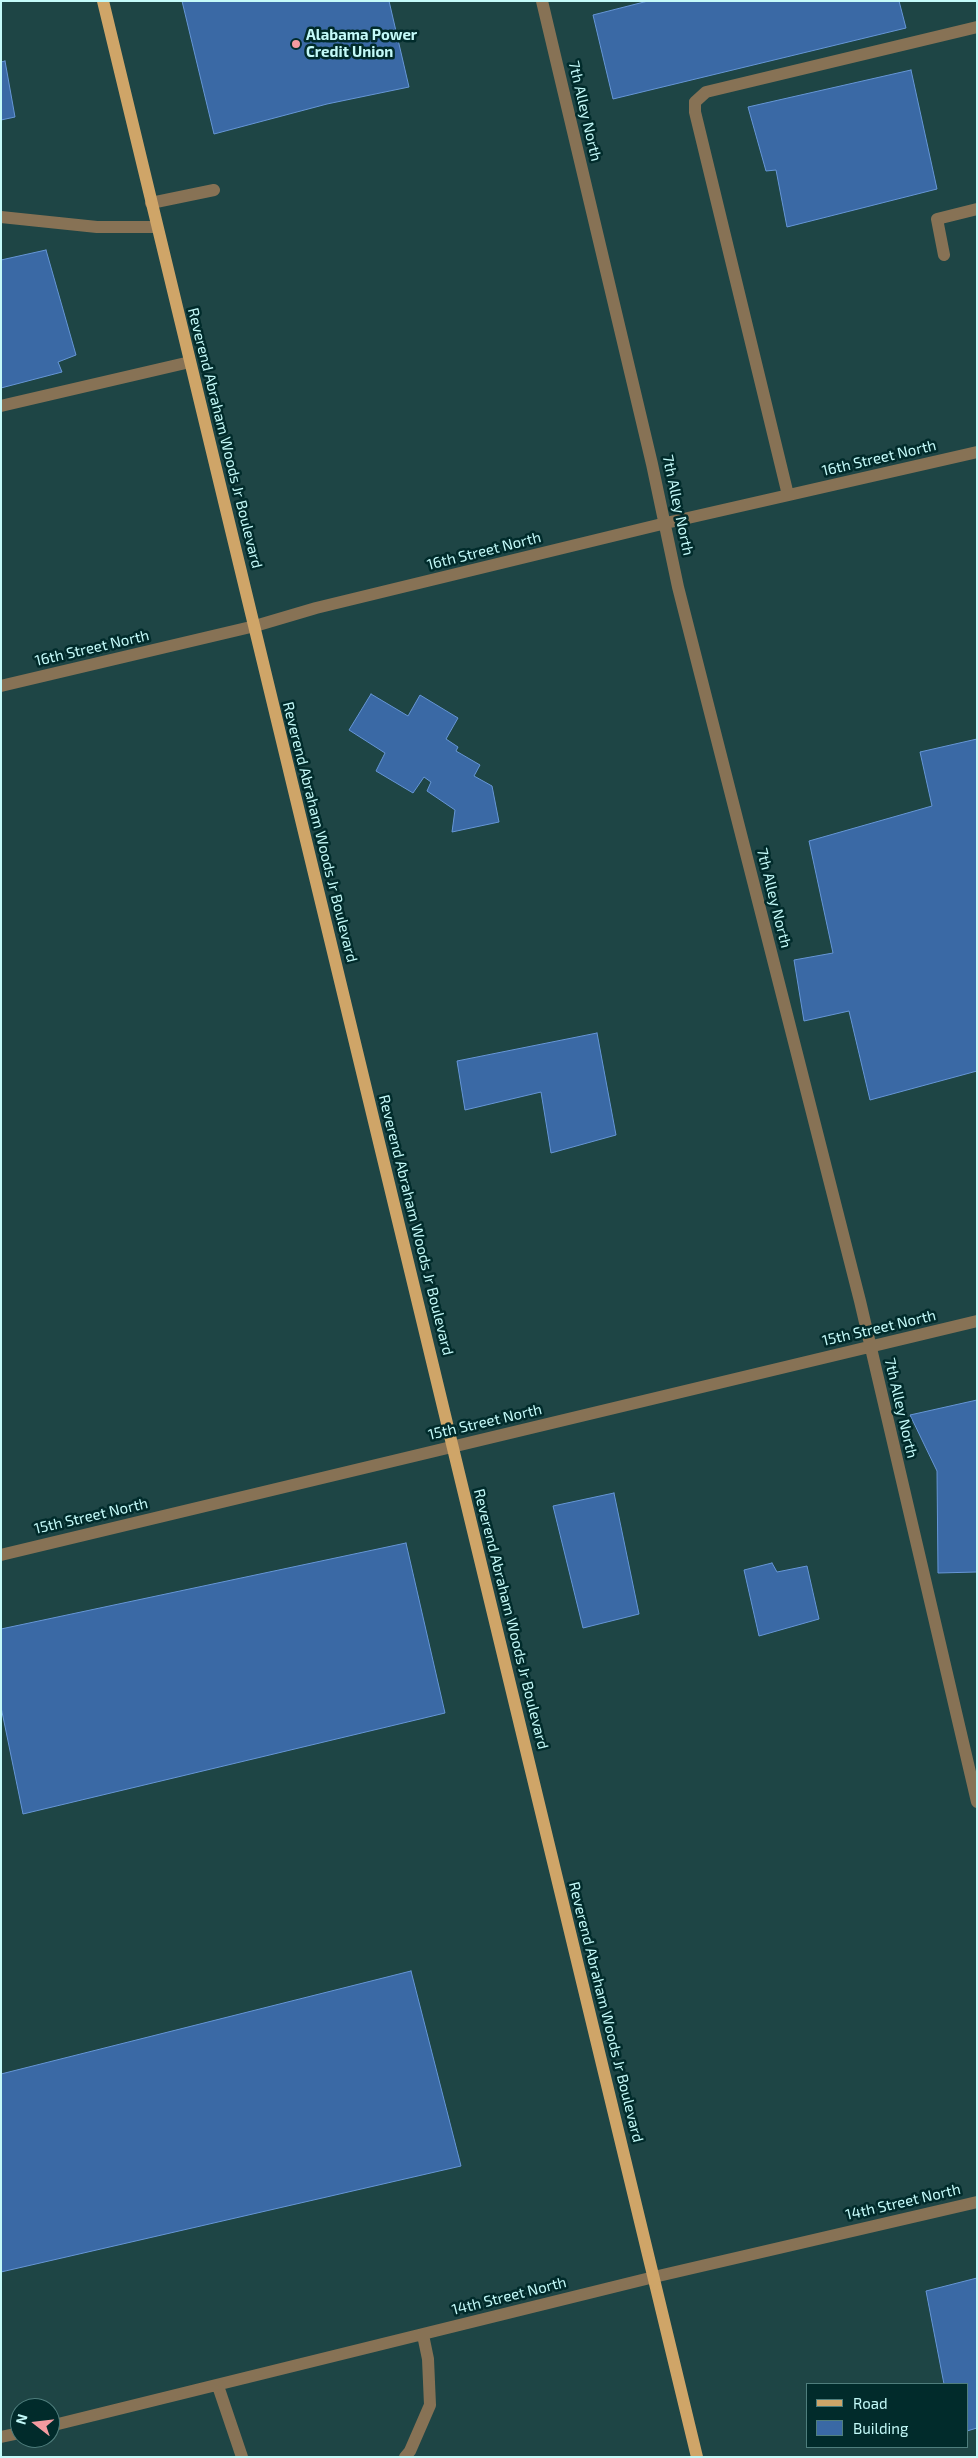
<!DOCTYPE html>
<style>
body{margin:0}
#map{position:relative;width:978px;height:2458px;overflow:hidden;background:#1e4545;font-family:"Exo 2",sans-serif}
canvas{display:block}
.frame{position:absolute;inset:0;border:2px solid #c4faf9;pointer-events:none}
.legend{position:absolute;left:806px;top:2383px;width:162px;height:65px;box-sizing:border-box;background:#012b2b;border:1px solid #4f7e7d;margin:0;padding:6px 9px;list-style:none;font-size:15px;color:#c4faf9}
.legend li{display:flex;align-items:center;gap:10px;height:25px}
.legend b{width:25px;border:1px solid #4f7e7d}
.north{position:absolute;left:10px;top:2398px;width:50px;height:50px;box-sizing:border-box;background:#012b2b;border:1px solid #4f7e7d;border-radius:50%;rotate:286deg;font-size:14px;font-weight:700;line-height:20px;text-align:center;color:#c4faf9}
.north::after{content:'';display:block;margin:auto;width:18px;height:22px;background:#f49aa0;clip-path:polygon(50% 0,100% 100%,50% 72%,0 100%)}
</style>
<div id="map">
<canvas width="978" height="2458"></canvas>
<div class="frame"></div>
<ul class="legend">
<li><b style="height:6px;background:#cfa568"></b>Road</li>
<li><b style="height:14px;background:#3a69a5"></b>Building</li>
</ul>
<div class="north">N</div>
</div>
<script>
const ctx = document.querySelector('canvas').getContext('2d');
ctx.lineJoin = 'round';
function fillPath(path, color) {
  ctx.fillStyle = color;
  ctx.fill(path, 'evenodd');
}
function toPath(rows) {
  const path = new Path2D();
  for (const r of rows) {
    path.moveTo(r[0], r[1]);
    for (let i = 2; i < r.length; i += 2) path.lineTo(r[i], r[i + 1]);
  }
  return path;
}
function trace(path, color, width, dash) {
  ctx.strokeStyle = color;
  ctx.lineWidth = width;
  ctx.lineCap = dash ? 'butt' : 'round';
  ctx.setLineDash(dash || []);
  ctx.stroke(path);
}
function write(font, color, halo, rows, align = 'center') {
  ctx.font = font + ' "Exo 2",sans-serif';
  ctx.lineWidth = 5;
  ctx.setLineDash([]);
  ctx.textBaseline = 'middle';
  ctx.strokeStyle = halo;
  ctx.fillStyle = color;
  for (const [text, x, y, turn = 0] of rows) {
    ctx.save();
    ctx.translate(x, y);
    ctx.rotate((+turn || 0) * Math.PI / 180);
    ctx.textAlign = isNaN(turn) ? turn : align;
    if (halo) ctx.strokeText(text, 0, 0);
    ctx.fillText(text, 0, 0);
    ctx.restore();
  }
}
const building = toPath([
 [182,1,389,1,409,87,327,104,214,134,182,1],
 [648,1,899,1,906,28,613,99,593,15,648,1],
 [5,61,15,117,1,120,1,62,5,61],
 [911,70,937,189,787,227,776,170,766,171,748,107,911,70],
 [46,250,76,355,58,362,62,372,1,388,1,260,46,250],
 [371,694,408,716,420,695,458,718,446,739,458,747,456,751,480,765,474,776,492,786,499,822,452,832,455,810,427,791,431,782,424,777,413,793,376,771,385,753,349,730,371,694],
 [977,739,977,1071,870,1100,849,1011,804,1021,794,960,833,953,809,841,932,806,920,752,977,739],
 [597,1033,616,1135,551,1153,541,1092,465,1110,457,1061,597,1033],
 [977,1400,977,1572,938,1573,937,1471,910,1415,977,1400],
 [614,1493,639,1614,583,1628,553,1506,614,1493],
 [406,1543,445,1713,23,1814,1,1707,1,1629,406,1543],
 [772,1563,777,1572,807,1566,819,1619,759,1636,744,1570,772,1563],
 [411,1971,461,2166,1,2272,1,2074,411,1971],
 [977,2278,977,2428,967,2431,967,2384,944,2384,926,2291,977,2278]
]);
fillPath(building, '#3a69a5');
trace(building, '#6696d6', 1);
trace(toPath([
 [542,1,652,464,678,587,860,1301,977,1802],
 [151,203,214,190],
 [1,217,97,227,157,227],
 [944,255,937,219,977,209],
 [1,406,190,362],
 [788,495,695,112,695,102,706,92,977,27],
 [1,686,255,626,316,608,666,523,977,452],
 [1,1555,977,1321],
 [218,2386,242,2457],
 [50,2426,654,2277,977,2202],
 [1,2437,20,2433],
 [405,2457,410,2451,430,2405,428,2359,423,2335]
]), '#877255', 12);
trace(toPath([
 [103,1,697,2457]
]), '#cfa568', 12);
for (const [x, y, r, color] of [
 [296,44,5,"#f49aa0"]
]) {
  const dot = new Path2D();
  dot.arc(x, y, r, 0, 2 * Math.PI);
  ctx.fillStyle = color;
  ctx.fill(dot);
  trace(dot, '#012b2b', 2);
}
write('bold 15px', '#c4faf9', '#012b2b', [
 ["Alabama Power",306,35],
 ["Credit Union",306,52]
], 'left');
write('15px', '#c4faf9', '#012b2b', [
 ["7th Alley North",585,111,77],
 ["Reverend Abraham Woods Jr Boulevard",225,438,76],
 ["16th Street North",879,458,-13],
 ["7th Alley North",678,505,78],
 ["16th Street North",484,551,-14],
 ["16th Street North",92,648,-13],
 ["Reverend Abraham Woods Jr Boulevard",320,832,76],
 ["7th Alley North",774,898,76],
 ["Reverend Abraham Woods Jr Boulevard",416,1225,76],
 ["15th Street North",879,1328,-13],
 ["7th Alley North",901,1408,77],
 ["15th Street North",485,1422,-13],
 ["15th Street North",91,1516,-13],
 ["Reverend Abraham Woods Jr Boulevard",511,1619,76],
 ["Reverend Abraham Woods Jr Boulevard",606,2012,76],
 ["14th Street North",903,2202,-13],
 ["14th Street North",509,2296,-14]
]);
</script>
